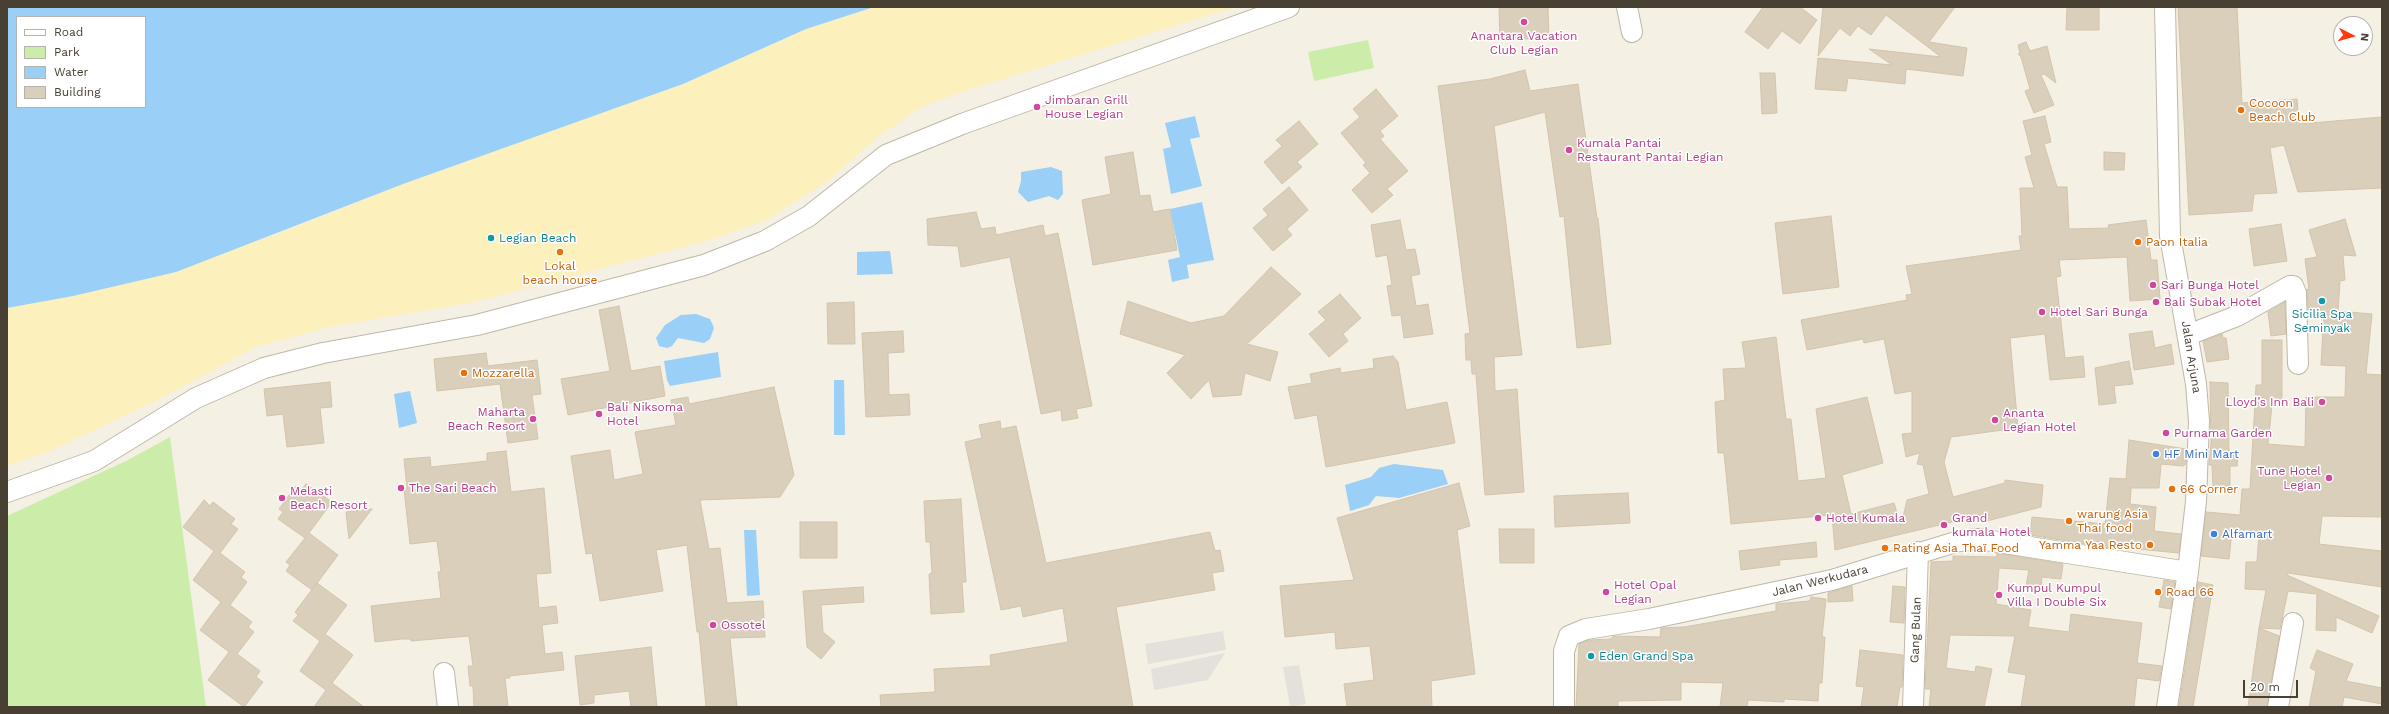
<!DOCTYPE html>
<meta charset="utf-8">
<style>
body{margin:0}
#map{position:relative;width:2389px;height:714px;overflow:hidden;background:#f4f0e4;font-family:"Work Sans",sans-serif}
canvas{display:block}
.frame{position:absolute;inset:0;border:8px solid #474033;pointer-events:none}
.legend{position:absolute;left:16px;top:16px;width:130px;height:92px;box-sizing:border-box;background:#fff;border:1px solid #b5b3ad;margin:0;padding:5px 7px;list-style:none;font-size:12px;color:#474033}
.legend li{display:flex;align-items:center;gap:8px;height:20px}
.legend b{width:20px;border:1px solid #b5b3ad}
.north{position:absolute;left:2333px;top:16px;width:40px;height:40px;box-sizing:border-box;background:#fff;border:1px solid #b5b3ad;border-radius:50%;rotate:96deg;font-size:11px;font-weight:700;line-height:16px;text-align:center;color:#474033}
.north::after{content:'';display:block;margin:auto;width:14px;height:18px;background:#ff3a10;clip-path:polygon(50% 0,100% 100%,50% 72%,0 100%)}
.scale{position:absolute;left:2243px;top:680px;width:55px;height:18px;box-sizing:border-box;border:2px solid #474033;border-top:0;padding-left:5px;font-size:12px;line-height:14px;white-space:nowrap;color:#474033;-webkit-text-stroke:3px #fff;paint-order:stroke}
</style>
<div id="map">
<canvas width="2389" height="714"></canvas>
<div class="frame"></div>
<ul class="legend">
<li><b style="height:5px;background:#fff"></b>Road</li>
<li><b style="height:11px;background:#cceca9"></b>Park</li>
<li><b style="height:11px;background:#9acff7"></b>Water</li>
<li><b style="height:11px;background:#dacfbb"></b>Building</li>
</ul>
<div class="north">N</div>
<div class="scale">20 m</div>
</div>
<script>
const ctx = document.querySelector('canvas').getContext('2d');
ctx.lineJoin = 'round';
function fillPath(path, color) {
  ctx.fillStyle = color;
  ctx.fill(path, 'evenodd');
}
function toPath(rows) {
  const path = new Path2D();
  for (const r of rows) {
    path.moveTo(r[0], r[1]);
    for (let i = 2; i < r.length; i += 2) path.lineTo(r[i], r[i + 1]);
  }
  return path;
}
function trace(path, color, width, dash) {
  ctx.strokeStyle = color;
  ctx.lineWidth = width;
  ctx.lineCap = dash ? 'butt' : 'round';
  ctx.setLineDash(dash || []);
  ctx.stroke(path);
}
function write(font, color, halo, rows, align = 'center') {
  ctx.font = font + ' "Work Sans",sans-serif';
  ctx.lineWidth = 3;
  ctx.setLineDash([]);
  ctx.textBaseline = 'middle';
  ctx.strokeStyle = halo;
  ctx.fillStyle = color;
  for (const [text, x, y, turn = 0] of rows) {
    ctx.save();
    ctx.translate(x, y);
    ctx.rotate((+turn || 0) * Math.PI / 180);
    ctx.textAlign = isNaN(turn) ? turn : align;
    if (halo) ctx.strokeText(text, 0, 0);
    ctx.fillText(text, 0, 0);
    ctx.restore();
  }
}
fillPath(toPath([
 [1368,40,1374,68,1314,81,1308,52],
 [170,437,206,707,7,707,7,516,128,460]
]), '#cceca9');
fillPath(toPath([
 [874,7,1236,7,968,90,921,107,874,140,828,181,765,221,706,241,475,302,329,327,256,347,156,401,48,452,7,466,7,308,73,296,275,235,403,184,683,84,806,29]
]), '#fcf0bc');
fillPath(toPath([
 [1223,631,1226,650,1148,664,1145,644],
 [1225,653,1208,680,1154,690,1151,669],
 [1299,665,1306,704,1290,707,1283,667]
]), '#e4e1dd');
fillPath(toPath([
 [7,7,874,7,806,29,683,84,403,184,176,272,73,296,7,308],
 [17,17,145,17,145,107,17,107],
 [1195,116,1200,137,1190,139,1202,186,1171,194,1163,149,1171,147,1165,123],
 [1051,167,1062,171,1063,194,1058,200,1049,196,1028,202,1018,192,1021,181,1021,172],
 [1202,202,1214,260,1187,265,1189,278,1172,282,1168,260,1180,257,1170,209],
 [890,251,893,274,857,275,857,252],
 [696,314,710,319,712,323,714,328,710,339,704,343,678,338,672,346,667,348,659,346,656,338,665,325,681,315],
 [718,352,721,377,670,386,667,380,664,361],
 [834,380,844,380,845,435,834,435],
 [410,391,417,423,399,428,394,394],
 [1394,464,1443,470,1448,484,1399,498,1376,496,1369,505,1350,511,1345,485,1371,477,1379,468],
 [744,530,756,530,760,595,747,596]
]), '#9acff7');
const building = toPath([
 [1499,7,1548,7,1549,38,1500,40,1499,7],
 [1763,7,1800,7,1817,20,1800,44,1782,31,1768,49,1745,32,1763,7],
 [1823,7,1955,7,1929,42,1967,48,1963,76,1906,69,1905,84,1848,78,1846,91,1815,89,1818,58,1892,65,1869,49,1941,57,1886,15,1871,35,1858,26,1850,36,1840,28,1818,56,1823,7],
 [2067,7,2099,7,2099,30,2066,30,2067,7],
 [2178,7,2237,7,2242,103,2297,99,2299,124,2382,117,2382,188,2298,192,2284,145,2270,148,2277,193,2254,194,2252,211,2189,215,2178,7],
 [2026,42,2030,51,2047,46,2056,83,2044,74,2041,75,2054,105,2034,113,2025,91,2030,89,2021,57,2018,54,2020,53,2018,45,2026,42],
 [1525,70,1530,91,1578,84,1597,218,1598,218,1611,344,1577,348,1564,216,1560,217,1545,112,1494,126,1522,355,1494,357,1495,391,1517,389,1524,492,1485,495,1476,374,1472,374,1471,360,1466,360,1465,334,1470,333,1438,86,1490,79,1525,70],
 [1760,73,1775,73,1777,113,1762,114,1760,73],
 [1376,89,1398,116,1380,131,1384,136,1380,139,1408,171,1387,189,1393,195,1372,213,1352,190,1370,173,1363,165,1366,163,1341,133,1360,117,1353,109,1376,89],
 [2045,116,2051,142,2044,144,2057,187,2067,187,2069,229,2109,228,2108,225,2146,220,2151,260,2157,260,2160,299,2130,301,2127,257,2059,260,2061,276,2056,277,2065,358,2083,356,2085,377,2050,380,2045,334,2010,338,2018,428,1951,437,1944,462,1953,497,2005,483,2005,480,2043,485,2041,507,1983,522,1981,515,1835,550,1832,515,1731,524,1724,453,1718,453,1715,402,1725,400,1723,369,1746,368,1742,342,1776,337,1786,419,1791,419,1798,481,1826,478,1816,409,1867,397,1883,463,1842,475,1851,514,1894,503,1901,526,1907,500,1929,494,1923,465,1917,464,1920,453,1906,457,1902,434,1912,433,1912,391,1895,394,1884,339,1864,343,1863,339,1807,350,1801,320,1907,300,1906,295,1912,294,1906,266,2021,250,2019,236,2022,236,2020,188,2034,188,2025,157,2032,155,2023,121,2045,116],
 [1299,121,1318,144,1297,162,1302,167,1282,184,1264,162,1282,146,1276,140,1299,121],
 [1133,152,1140,196,1150,195,1153,212,1170,209,1177,250,1093,265,1082,200,1111,194,1105,157,1133,152],
 [2104,152,2125,153,2124,170,2104,170,2104,152],
 [1289,187,1308,210,1287,229,1292,235,1273,251,1253,228,1268,215,1263,209,1289,187],
 [976,212,981,229,995,227,996,235,1043,225,1045,236,1058,233,1092,406,1076,409,1078,418,1062,421,1061,410,1041,414,1010,257,961,267,958,246,928,245,927,219,976,212],
 [1831,216,1839,287,1783,294,1775,223,1831,216],
 [2345,219,2356,256,2343,255,2345,280,2340,281,2338,311,2372,314,2366,374,2382,375,2382,517,2322,516,2319,544,2382,551,2382,587,2288,573,2287,575,2379,616,2372,633,2336,617,2336,631,2316,630,2317,594,2288,591,2280,629,2259,628,2279,636,2267,707,2248,707,2259,628,2266,590,2245,589,2246,562,2257,562,2259,533,2232,531,2229,559,2201,556,2206,512,2240,515,2242,489,2250,489,2256,385,2262,385,2262,340,2282,340,2282,405,2272,405,2268,444,2305,447,2306,397,2345,397,2346,366,2321,365,2324,311,2308,310,2307,289,2309,290,2305,259,2317,257,2309,230,2345,219],
 [1400,220,1406,250,1415,249,1420,274,1411,276,1416,306,1428,304,1433,334,1404,338,1401,315,1392,316,1387,286,1392,285,1387,255,1376,257,1371,225,1400,220],
 [2281,224,2287,261,2254,266,2249,229,2281,224],
 [1271,267,1301,294,1247,344,1278,352,1270,381,1245,373,1241,395,1213,397,1209,380,1191,399,1167,373,1185,355,1120,334,1128,301,1191,323,1224,316,1271,267],
 [1340,294,1361,318,1343,334,1348,341,1329,357,1309,334,1326,320,1318,312,1340,294],
 [854,302,855,344,828,344,827,303,854,302],
 [2285,302,2286,334,2271,336,2268,312,2285,302],
 [619,306,631,371,660,366,665,396,568,415,561,379,610,371,599,310,619,306],
 [903,331,904,352,888,353,889,395,909,394,910,415,866,417,862,333,903,331],
 [2152,331,2155,348,2171,344,2174,364,2134,370,2129,334,2152,331],
 [2222,334,2223,338,2226,338,2229,359,2207,362,2203,341,2222,334],
 [486,353,488,366,537,360,541,394,532,395,538,439,508,443,500,384,437,391,434,359,486,353],
 [1393,356,1398,362,1406,410,1447,402,1455,443,1326,467,1317,415,1295,419,1288,387,1312,383,1310,374,1340,368,1341,373,1374,368,1373,359,1393,356],
 [2129,361,2133,384,2114,386,2116,403,2099,405,2095,368,2129,361],
 [330,382,332,407,320,408,324,443,287,447,283,414,267,416,264,389,330,382],
 [2210,382,2228,383,2229,455,2238,456,2237,466,2230,466,2230,486,2213,487,2212,465,2209,465,2211,443,2210,382],
 [774,387,794,475,780,497,700,500,709,549,720,548,727,603,763,601,765,637,730,638,737,707,706,707,699,632,697,632,687,545,656,550,663,591,600,601,592,553,586,554,571,456,610,450,614,480,643,474,635,432,676,425,671,400,688,397,689,404,774,387],
 [1000,421,1001,429,1016,426,1046,563,1210,532,1215,551,1220,550,1224,571,1212,573,1215,590,1116,607,1133,707,881,707,880,695,935,692,934,669,991,666,990,655,1068,642,1063,608,1023,617,1021,606,1001,610,965,442,982,438,979,425,1000,421],
 [2129,440,2186,449,2186,464,2183,466,2161,464,2159,488,2131,488,2130,504,2156,507,2154,531,2181,534,2179,553,2116,547,2115,549,2111,548,2030,535,2032,517,2105,524,2110,478,2126,479,2129,440],
 [506,451,511,492,544,488,551,573,536,574,539,608,556,606,558,623,542,625,545,654,562,652,564,670,509,676,510,678,505,678,508,707,474,707,473,686,470,686,468,666,473,666,469,636,411,641,411,639,402,639,375,642,371,606,441,598,438,572,441,572,437,541,410,544,404,489,407,488,404,459,430,457,431,467,487,461,487,453,506,451],
 [1459,483,1470,526,1457,530,1475,674,1431,681,1432,707,1347,707,1344,684,1374,680,1370,646,1336,649,1335,632,1285,637,1280,586,1354,580,1337,518,1459,483],
 [306,484,332,502,309,533,338,555,312,590,286,571,290,565,286,562,305,538,278,519,283,512,279,509,296,486,301,490,306,484],
 [1628,493,1630,523,1555,527,1554,496,1628,493],
 [961,499,966,582,962,582,964,612,931,614,929,574,932,573,930,542,926,542,924,501,961,499],
 [204,500,210,506,213,502,235,519,231,524,238,529,220,553,245,572,241,577,247,582,230,605,252,622,248,627,254,632,237,654,260,671,256,677,263,682,244,707,208,680,229,652,200,630,221,602,193,580,214,551,183,527,204,500],
 [372,509,349,539,346,512,372,509],
 [800,522,837,522,837,558,800,558,800,522],
 [1499,529,1534,529,1534,563,1500,563,1499,529],
 [1816,542,1817,557,1779,560,1780,565,1741,570,1739,551,1816,542],
 [1997,553,2063,564,2061,579,2042,577,2041,588,2026,586,2029,570,1999,568,1996,604,2031,610,2028,627,2069,632,2071,614,2142,623,2137,663,2162,666,2159,681,2137,678,2134,707,2021,707,2026,675,2008,672,2015,636,1950,635,1946,668,1975,672,1976,666,1992,669,1984,707,1929,707,1931,689,1925,689,1931,562,1953,561,1953,556,1997,557,1997,553],
 [2164,580,2175,582,2171,609,2159,607,2164,580],
 [2198,582,2213,585,2193,707,2179,707,2198,582],
 [317,583,347,605,325,634,353,655,332,683,364,707,314,707,326,690,300,671,320,641,293,621,298,615,295,612,317,583],
 [1852,586,1853,601,1828,602,1828,593,1852,586],
 [1893,586,1905,587,1904,623,1890,622,1893,586],
 [863,587,864,602,821,605,823,632,835,642,821,659,807,647,803,591,863,587],
 [1811,597,1826,599,1822,637,1825,637,1822,683,1819,683,1818,701,1784,699,1784,702,1748,700,1747,707,1720,707,1723,683,1681,682,1681,700,1618,701,1618,707,1576,707,1579,644,1589,640,1611,639,1613,636,1660,637,1661,628,1684,627,1776,611,1776,604,1810,601,1811,597],
 [651,647,657,707,631,707,629,691,594,695,594,703,580,705,575,656,651,647],
 [1860,650,1903,655,1902,687,1900,687,1897,707,1861,707,1864,687,1856,686,1860,650],
 [2317,650,2353,664,2346,681,2382,688,2382,704,2344,697,2342,707,2309,707,2316,671,2310,668,2317,650]
]);
fillPath(building, '#dacfbb');
trace(building, '#d2c4ab', 1);
const street = toPath([
 [1627,7,1632,32],
 [2165,7,2170,236,2196,384,2199,421,2196,501,2188,572,2167,707],
 [2188,335,2237,316,2290,286,2293,286,2296,293,2298,364],
 [7,492,94,461,196,398,264,368,323,353,477,325,704,265,765,241,809,216,886,155,962,124,1289,7],
 [444,673,448,707],
 [1564,707,1564,651,1569,636,1586,629,1649,619,1832,580,1959,541,1979,539,2188,572],
 [1913,707,1918,552],
 [2278,707,2293,623]
]);
trace(street, '#c0b8a6', 22);
trace(street, '#fff', 20);
for (const [x, y, r, color] of [
 [1524,22,4,"#d1479c"],
 [1037,107,4,"#d1479c"],
 [2241,110,4,"#e8710a"],
 [1569,150,4,"#d1479c"],
 [491,238,4,"#0f9aa8"],
 [2138,242,4,"#e8710a"],
 [560,252,4,"#e8710a"],
 [2153,285,4,"#d1479c"],
 [2322,301,4,"#0f9aa8"],
 [2156,302,4,"#d1479c"],
 [2042,312,4,"#d1479c"],
 [464,373,4,"#e8710a"],
 [2322,402,4,"#d1479c"],
 [599,414,4,"#d1479c"],
 [533,419,4,"#d1479c"],
 [1995,420,4,"#d1479c"],
 [2166,433,4,"#d1479c"],
 [2156,454,4,"#3f7fe0"],
 [2329,478,4,"#d1479c"],
 [401,488,4,"#d1479c"],
 [2172,489,4,"#e8710a"],
 [282,498,4,"#d1479c"],
 [1818,518,4,"#d1479c"],
 [2069,521,4,"#e8710a"],
 [1944,525,4,"#d1479c"],
 [2214,534,4,"#3f7fe0"],
 [2150,545,4,"#e8710a"],
 [1885,548,4,"#e8710a"],
 [1606,592,4,"#d1479c"],
 [2158,592,4,"#e8710a"],
 [1999,595,4,"#d1479c"],
 [713,625,4,"#d1479c"],
 [1591,656,4,"#0f9aa8"]
]) {
  const dot = new Path2D();
  dot.arc(x, y, r, 0, 2 * Math.PI);
  ctx.fillStyle = color;
  ctx.fill(dot);
  trace(dot, '#fff', 1.5);
}
write('12px', '#b23c85', '#fff', [
 ["Anantara Vacation",1524,36,"center"],
 ["Club Legian",1524,50,"center"],
 ["Jimbaran Grill",1045,100],
 ["House Legian",1045,114],
 ["Kumala Pantai",1577,143],
 ["Restaurant Pantai Legian",1577,157],
 ["Sari Bunga Hotel",2161,285],
 ["Bali Subak Hotel",2164,302],
 ["Hotel Sari Bunga",2050,312],
 ["Lloyd’s Inn Bali",2314,402,"right"],
 ["Bali Niksoma",607,407],
 ["Hotel",607,421],
 ["Maharta",525,412,"right"],
 ["Beach Resort",525,426,"right"],
 ["Ananta",2003,413],
 ["Legian Hotel",2003,427],
 ["Purnama Garden",2174,433],
 ["Tune Hotel",2321,471,"right"],
 ["Legian",2321,485,"right"],
 ["The Sari Beach",409,488],
 ["Melasti",290,491],
 ["Beach Resort",290,505],
 ["Hotel Kumala",1826,518],
 ["Grand",1952,518],
 ["kumala Hotel",1952,532],
 ["Hotel Opal",1614,585],
 ["Legian",1614,599],
 ["Kumpul Kumpul",2007,588],
 ["Villa I Double Six",2007,602],
 ["Ossotel",721,625]
], 'left');
write('12px', '#c56008', '#fff', [
 ["Cocoon",2249,103],
 ["Beach Club",2249,117],
 ["Paon Italia",2146,242],
 ["Lokal",560,266,"center"],
 ["beach house",560,280,"center"],
 ["Mozzarella",472,373],
 ["66 Corner",2180,489],
 ["warung Asia",2077,514],
 ["Thai food",2077,528],
 ["Yamma Yaa Resto",2142,545,"right"],
 ["Rating Asia Thaï Food",1893,548],
 ["Road 66",2166,592]
], 'left');
write('12px', '#0d838f', '#fff', [
 ["Legian Beach",499,238],
 ["Sicilia Spa",2322,314,"center"],
 ["Seminyak",2322,328,"center"],
 ["Eden Grand Spa",1599,656]
], 'left');
write('12px', '#474033', '#fff', [
 ["Jalan Arjuna",2191,357,81],
 ["Jalan Werkudara",1820,581,-14],
 ["Gang Bulan",1916,630,-88]
]);
write('12px', '#366cbe', '#fff', [
 ["HF Mini Mart",2164,454],
 ["Alfamart",2222,534]
], 'left');
</script>
